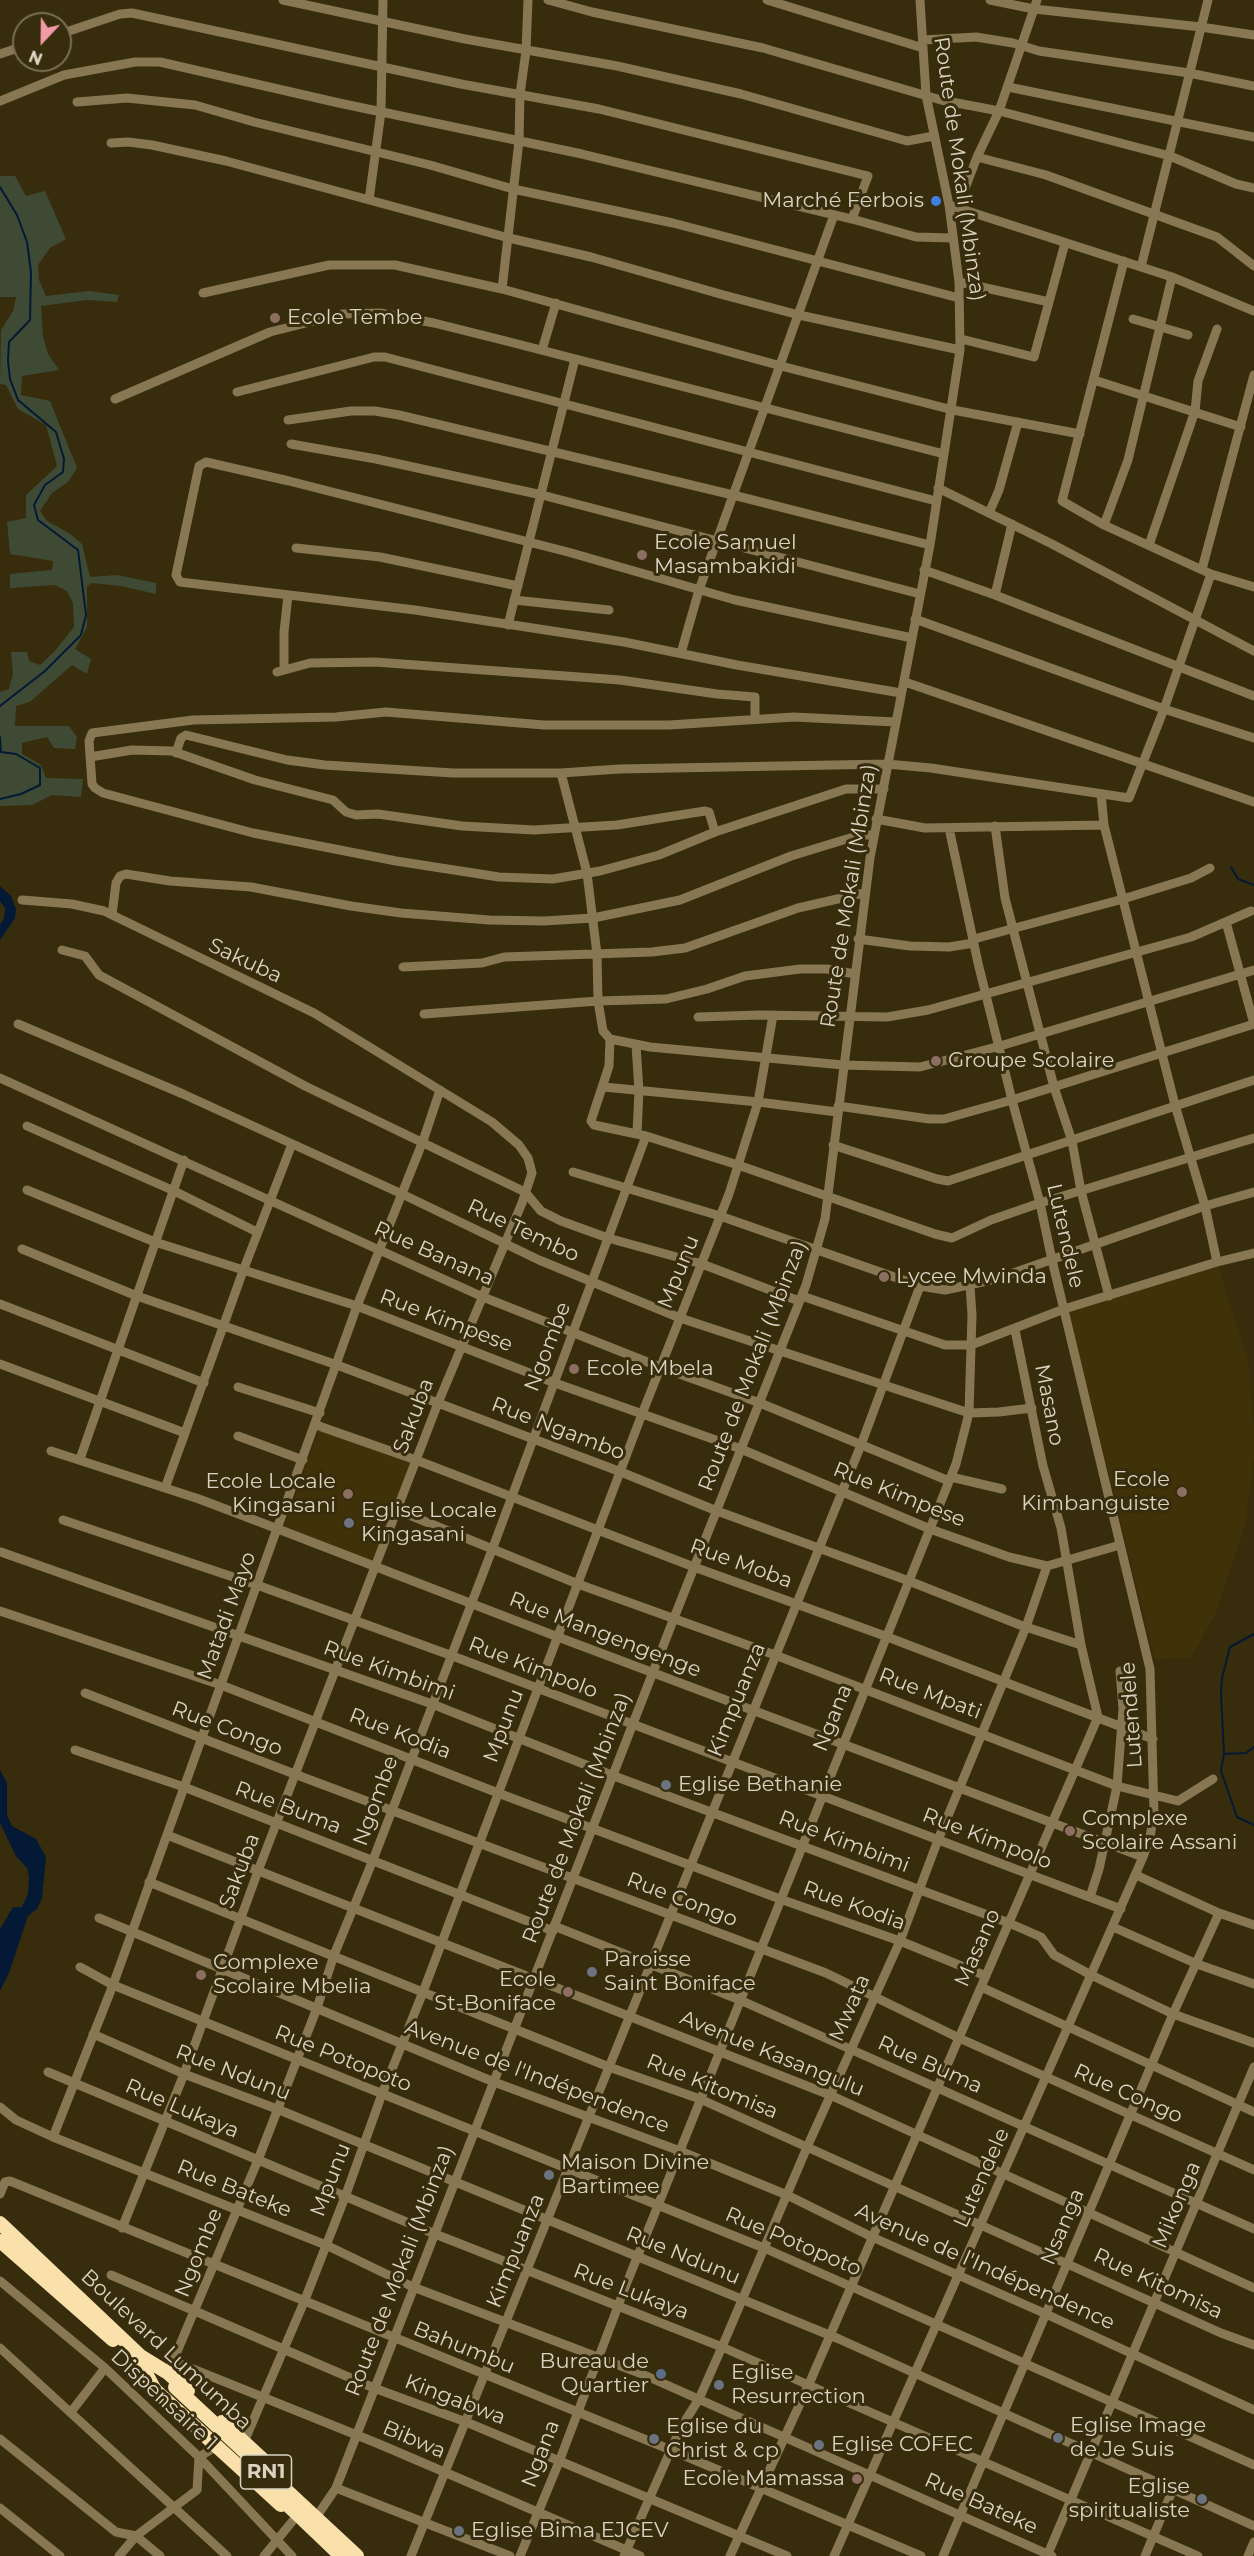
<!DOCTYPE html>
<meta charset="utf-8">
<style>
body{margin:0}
#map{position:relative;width:1254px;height:2556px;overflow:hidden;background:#372c0c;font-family:Montserrat,sans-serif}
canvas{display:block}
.north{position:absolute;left:12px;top:12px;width:60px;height:60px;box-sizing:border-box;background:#372c0c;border:2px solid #786f55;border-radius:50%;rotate:202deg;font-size:16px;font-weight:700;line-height:24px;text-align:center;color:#dad3c2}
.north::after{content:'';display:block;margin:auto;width:21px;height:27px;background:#f39aa9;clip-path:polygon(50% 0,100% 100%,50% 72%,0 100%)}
</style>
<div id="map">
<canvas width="1254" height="2556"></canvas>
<div class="north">N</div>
</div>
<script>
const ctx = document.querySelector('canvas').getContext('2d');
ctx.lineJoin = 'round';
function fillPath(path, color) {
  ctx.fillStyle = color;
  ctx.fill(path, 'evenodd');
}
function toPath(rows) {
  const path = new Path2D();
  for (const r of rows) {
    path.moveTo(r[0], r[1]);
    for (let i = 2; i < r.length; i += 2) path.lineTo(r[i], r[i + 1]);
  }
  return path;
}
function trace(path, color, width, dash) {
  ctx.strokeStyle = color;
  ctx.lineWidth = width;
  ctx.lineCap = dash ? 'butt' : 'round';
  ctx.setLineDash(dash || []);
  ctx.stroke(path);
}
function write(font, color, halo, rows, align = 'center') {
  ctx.font = font + ' Montserrat,sans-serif';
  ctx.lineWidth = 6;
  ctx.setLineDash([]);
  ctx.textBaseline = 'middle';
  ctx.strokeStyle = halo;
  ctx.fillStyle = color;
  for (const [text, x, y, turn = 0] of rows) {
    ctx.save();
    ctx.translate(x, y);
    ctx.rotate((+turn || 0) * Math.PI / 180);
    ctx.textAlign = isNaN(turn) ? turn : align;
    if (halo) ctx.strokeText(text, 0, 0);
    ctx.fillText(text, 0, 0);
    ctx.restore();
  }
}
fillPath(toPath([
 [1218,1266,1248,1361,1254,1429,1254,1458,1245,1527,1215,1615,1191,1657,1155,1660,1068,1311],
 [320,1428,413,1462,374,1562,284,1526]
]), '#3f3208');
fillPath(toPath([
 [0,176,15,176,26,196,45,191,66,239,50,248,38,265,39,280,46,296,89,291,119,295,117,302,87,300,41,306,43,336,48,354,59,370,22,376,21,395,50,401,77,468,68,482,52,493,40,511,47,521,69,533,82,544,90,577,117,575,156,583,156,594,121,586,92,583,87,586,87,627,75,649,91,659,87,674,72,665,30,702,16,706,15,726,69,726,77,737,75,749,54,748,47,737,22,743,22,754,41,765,46,778,83,779,81,797,52,795,32,805,0,806,0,692,9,689,13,674,11,652,27,652,29,661,40,665,54,652,74,627,73,603,67,591,55,585,10,588,10,574,52,570,53,561,10,554,7,522,26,518,26,495,57,466,46,425,18,409,6,385,0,384,1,330,13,311,16,297,0,297]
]), '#3f4a35');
fillPath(toPath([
 [0,886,11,896,16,909,15,918,0,940,0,925,4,918,5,908,0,901],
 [0,1770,7,1783,7,1815,12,1826,36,1839,46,1857,42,1898,37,1909,28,1916,9,1973,0,1991,0,1929,13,1907,22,1907,28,1894,29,1877,27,1868,16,1856,0,1823]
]), '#031935');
trace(toPath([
 [0,187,17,215,27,242,31,272,30,320,9,342,8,361,10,379,18,400,56,432,64,459,63,472,45,485,34,505,38,520,78,550,86,615,81,635,45,671,0,706],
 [0,737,1,752,16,754,40,768,40,785,21,794,0,799],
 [1231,867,1238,879,1254,885],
 [1254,1634,1230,1647,1222,1678,1221,1694,1224,1754,1221,1771,1237,1817,1254,1825],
 [1224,1754,1246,1753,1254,1747]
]), '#031935', 2);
trace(toPath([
 [283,0,465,39,617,66,741,94,907,141,934,136],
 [548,0,592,12,763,48,941,100,999,111,1170,156,1236,184,1254,188],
 [767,0,923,48],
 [990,0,1034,9,1201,27,1254,35],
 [60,34,120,14,132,13,461,84,599,109,868,176,852,219],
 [923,40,976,37,1013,43,1039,51,1189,73,1254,86],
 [0,54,24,46],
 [1008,87,1254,137],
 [0,101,64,75,135,62,160,62,339,103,582,154,852,219,916,237,953,238],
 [77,102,127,98,195,105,254,122,430,165,513,189,673,223,959,298],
 [111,143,128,142,152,145,226,161,509,238,591,257,720,294,799,315,960,350],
 [977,157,1046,175,1217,237,1254,266],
 [369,200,381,112,383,0],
 [949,205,1172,277,1254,311],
 [958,207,977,157,999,111,1037,0],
 [1124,261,1062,501,1104,525,1211,574,1254,587],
 [1141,267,1208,0],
 [959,282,1049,302],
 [502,289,519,141,520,94,526,51,528,0],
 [203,293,329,265,395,265,502,289,781,366,953,410,1080,434],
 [1133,319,1188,335],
 [961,339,1034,357,1065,243],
 [542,350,556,303],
 [1094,380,1241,427],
 [237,392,374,357,385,357,936,501],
 [115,399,270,332,342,314,380,313,434,323,506,341,944,454],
 [288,420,351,411,375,411,399,415,733,495,930,545],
 [291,444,376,459,542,495,920,594],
 [938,488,1052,544,1254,651],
 [989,513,999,490,1018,422],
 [1104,525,1128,460,1172,277],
 [1149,545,1195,411,1198,381,1217,329],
 [296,548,380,557,518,586],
 [1202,569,1254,375],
 [924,570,995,595,1254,696],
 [995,595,1012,524],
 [514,600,609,610],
 [915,619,1164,709,1254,738],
 [508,625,575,359],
 [681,653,699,590,834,215],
 [284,669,284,632,288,595],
 [277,672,310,663,375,662,620,680,717,694,755,697,755,719],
 [905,682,1254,802],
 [901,693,737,665,624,642,415,610,180,582,176,575,199,466,206,462,289,481,568,552,735,600,912,638],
 [176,753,181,738,186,735,287,760,325,765,453,773,561,773,619,769,887,764,931,768,1129,798,1164,709,1211,574],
 [90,757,132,750,172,751,255,780,333,800,346,812,356,815,378,814,462,826,534,830,617,825,705,811,709,812,715,832],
 [561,773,587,873,597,954,598,1001,603,1031,610,1039,609,1066,591,1121,594,1125,646,1136,738,1165,935,1234,952,1238,991,1220,1040,1203,1254,1138],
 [884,789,846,789,715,832,659,855,600,871,553,879,499,877,396,861,253,833,103,793,95,788,92,784,89,741,92,733,193,720,336,717,386,712,544,725,669,725,794,717,895,722],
 [1101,794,1104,825],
 [876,819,925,828,1104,825,1175,1105,1205,1206,1217,1262],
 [995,826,1005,898,1054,1087,1072,1141,1081,1191,1109,1296],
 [22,900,72,904,104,911,314,1013,492,1122,519,1145,528,1158,532,1173,522,1203,438,1403,258,1871,184,2074,122,2228],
 [112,915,116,883,120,876,126,874,170,881,251,887,351,906,401,913,489,920,544,921,593,918,680,900,791,856,860,835,873,835],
 [858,939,910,946,949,947,974,943],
 [974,939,1123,899,1191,878,1210,868],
 [62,950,85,956,99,975,305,1086,525,1192,541,1211,561,1221,608,1238,702,1264,799,1301],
 [403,967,482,963,504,957,652,952,685,948,798,908,864,893],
 [424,1014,598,1001,666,999,707,989,745,976,800,969,827,969,855,974],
 [698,1017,759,1015,887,1017,928,1010,1191,937,1251,911],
 [18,1024,183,1094,402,1194,539,1260,680,1318,969,1413,999,1412,1032,1408],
 [610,1039,650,1047,843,1065,920,1067,1000,1046,1254,970],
 [636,1045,639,1091,637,1133],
 [0,1078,483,1297,660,1367,760,1403,949,1481],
 [604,1087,758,1102,837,1112],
 [838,1106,929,1119,944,1119,1012,1100,1254,1024,1226,922],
 [27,1126,172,1190,257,1232],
 [833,1145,937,1179,948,1181,1254,1080],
 [573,1172,720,1216,920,1286,945,1290,996,1279,1205,1206,1254,1192],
 [27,1190,155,1242,357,1306,555,1383,741,1449,930,1529,1009,1557,1047,1566,1120,1545],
 [22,1249,137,1296,337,1365,621,1472,717,1511,909,1581,1020,1625,1081,1645],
 [802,1296,945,1345,971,1345,1064,1309,1217,1262,1254,1253],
 [0,1304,204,1383],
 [0,1364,185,1433,243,1271,292,1144],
 [238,1387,320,1413],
 [316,1425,416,1460,694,1567,885,1636,1153,1739],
 [238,1436,303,1460],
 [51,1451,199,1499,278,1529,558,1637,1143,1857],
 [80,1459,184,1160],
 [951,1477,1002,1489],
 [165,1488,185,1433],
 [397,1510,578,1584,775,1655,1117,1786,1178,1801,1213,1779],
 [63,1520,257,1585,450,1655,1121,1909],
 [1,1552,432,1704,614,1776,1009,1923,1041,1937,1054,1955,1091,1975,1173,2014,1254,2043],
 [0,1611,221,1685,498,1793,780,1899,900,1941,986,1976],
 [85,1693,297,1775,826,1973,959,2038,1254,2170],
 [75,1750,184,1787,553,1931],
 [167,1835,830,2095,1254,2288],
 [1136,1875,1219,1913,1254,1925],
 [149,1882,609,2067,700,2099,1221,2333,1254,2345],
 [1090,1897,1099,1869,1117,1786,1123,1709,1120,1671],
 [99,1918,494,2082,680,2151,787,2195,872,2237,1046,2314,1254,2410],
 [554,1926,740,2000,1254,2229],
 [1113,1927,1197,1964,1254,1984],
 [80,1967,113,1985,764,2248,1254,2465],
 [981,1987,1254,2112],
 [93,2034,184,2074,277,2109,839,2339,1254,2526],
 [48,2072,435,2234,722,2347,1198,2556],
 [0,2107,16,2120,53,2137,326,2245,413,2287,642,2374,1052,2556],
 [53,2137,113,1985,357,1306,423,1141,440,1090],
 [0,2194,5,2182,10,2181,671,2450,921,2556],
 [111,2275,374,2388,466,2422,787,2556],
 [0,2281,105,2368,199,2457,292,2556],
 [0,2348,227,2556],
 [173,2361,379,2444,640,2556],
 [168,2373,258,2160,317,2008,334,1955,373,1860,492,1550,646,1136],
 [71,2412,105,2368],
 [0,2439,116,2532,136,2536,160,2556],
 [244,2442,304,2302,345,2197,382,2094,423,1992,642,1414,729,1194,758,1102,773,1015],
 [336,2488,510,2556],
 [0,2508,60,2556],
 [119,2556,136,2536,197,2490,199,2457,217,2446],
 [264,2556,295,2518,319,2513,336,2488,674,1618,806,1285,825,1219,870,858,930,545,960,350,959,282,949,205,926,95,920,0],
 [411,2556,861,1445,920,1286],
 [520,2556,559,2462,626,2285,956,1464,969,1413,972,1315,970,1286],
 [624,2556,680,2429,699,2399,722,2347,808,2145,900,1941,938,1840,1026,1627,1047,1566],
 [730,2556,809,2384,1098,1717,1081,1645,1061,1528,1043,1466,1015,1330],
 [834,2556,1143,1857,1150,1837,1154,1813,1150,1669,1052,1260,1040,1203,1012,1100,978,963,949,828],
 [943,2556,1173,2014,1219,1913],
 [1047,2556,1254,2067],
 [1145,2556,1173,2489],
 [1248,2556,1254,2542]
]), '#887753', 9);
trace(toPath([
 [0,2223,149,2364],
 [0,2241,113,2340],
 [142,2357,168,2373,188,2391],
 [140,2362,155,2390,281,2505],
 [222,2422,272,2468]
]), '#fae0ab', 14);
trace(toPath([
 [175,2387,357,2556],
 [274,2492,341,2556]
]), '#fae0ab', 14);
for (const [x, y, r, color] of [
 [936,201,6,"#3f7fe0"],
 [275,318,6,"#8d6e63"],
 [642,555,6,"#8d6e63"],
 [936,1061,6,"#8d6e63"],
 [884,1277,6,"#8d6e63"],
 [574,1369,6,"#8d6e63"],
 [1182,1492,6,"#8d6e63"],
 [348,1494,6,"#8d6e63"],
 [349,1523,6,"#6b7280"],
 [666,1785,6,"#6b7280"],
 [1070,1831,6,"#8d6e63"],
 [592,1972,6,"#6b7280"],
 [201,1975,6,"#8d6e63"],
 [568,1992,6,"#8d6e63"],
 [549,2175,6,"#6b7280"],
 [661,2374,6,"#5c6f8a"],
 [719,2385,6,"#6b7280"],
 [1058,2438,6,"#6b7280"],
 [654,2439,6,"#6b7280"],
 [819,2445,6,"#6b7280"],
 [857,2479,6,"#8d6e63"],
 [1202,2499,6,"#6b7280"],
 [459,2531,6,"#6b7280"]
]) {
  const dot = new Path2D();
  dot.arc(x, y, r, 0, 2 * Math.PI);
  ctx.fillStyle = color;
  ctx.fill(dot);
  trace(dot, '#372c0c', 2);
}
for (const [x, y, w] of [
 [266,2472,51]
]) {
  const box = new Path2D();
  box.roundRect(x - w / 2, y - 17, w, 34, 4.5);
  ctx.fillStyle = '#372c0c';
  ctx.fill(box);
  trace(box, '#dad3c2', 1.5);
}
write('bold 20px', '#dad3c2', null, [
 ["RN1",266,2472]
]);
write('21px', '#dad3c2', '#372c0c', [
 ["Route de Mokali (Mbinza)",959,169,82],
 ["Route de Mokali (Mbinza)",849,896,-81],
 ["Sakuba",245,961,25],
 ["Rue Tembo",523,1231,25],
 ["Lutendele",1065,1236,77],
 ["Rue Banana",434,1254,24],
 ["Mpunu",679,1272,-68],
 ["Rue Kimpese",446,1321,21],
 ["Ngombe",548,1347,-69],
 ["Route de Mokali (Mbinza)",753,1366,-69],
 ["Masano",1049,1405,79],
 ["Sakuba",414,1416,-69],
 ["Rue Ngambo",558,1429,21],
 ["Rue Kimpese",899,1495,22],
 ["Rue Moba",741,1564,20],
 ["Matadi Mayo",227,1616,-70],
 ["Rue Mangengenge",605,1635,21],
 ["Rue Kimpolo",533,1668,21],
 ["Rue Kimbimi",389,1671,20],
 ["Rue Mpati",930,1694,21],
 ["Kimpuanza",737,1700,-68],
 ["Lutendele",1132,1715,-94],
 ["Ngana",833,1718,-68],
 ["Mpunu",504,1726,-69],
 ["Rue Congo",227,1729,21],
 ["Rue Kodia",400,1734,21],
 ["Ngombe",376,1801,-70],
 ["Rue Buma",288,1808,21],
 ["Route de Mokali (Mbinza)",577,1818,-69],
 ["Rue Kimpolo",987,1839,21],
 ["Rue Kimbimi",844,1842,21],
 ["Sakuba",240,1871,-69],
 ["Rue Congo",682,1900,21],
 ["Rue Kodia",854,1906,20],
 ["Masano",978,1948,-66],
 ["Mwata",850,2008,-66],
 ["Avenue Kasangulu",772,2054,22],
 ["Rue Potopoto",343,2059,22],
 ["Rue Buma",930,2065,24],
 ["Rue Ndunu",233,2073,21],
 ["Avenue de l'Indépendence",537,2077,21],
 ["Rue Kitomisa",712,2087,22],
 ["Rue Congo",1128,2094,24],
 ["Rue Lukaya",182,2109,23],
 ["Lutendele",982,2178,-66],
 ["Mpunu",331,2180,-69],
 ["Rue Bateke",234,2189,22],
 ["Mikonga",1177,2205,-67],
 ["Nsanga",1063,2227,-67],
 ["Rue Potopoto",793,2242,23],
 ["Kimpuanza",516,2251,-68],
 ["Ngombe",199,2253,-68],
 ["Rue Ndunu",683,2256,22],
 ["Avenue de l'Indépendence",985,2267,24],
 ["Route de Mokali (Mbinza)",400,2271,-69],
 ["Rue Kitomisa",1158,2284,25],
 ["Rue Lukaya",631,2292,21],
 ["Bahumbu",464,2348,22],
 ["Boulevard Lumumba",166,2350,43],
 ["Dispensaire 1",164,2400,43],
 ["Kingabwa",455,2400,21],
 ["Bibwa",414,2440,23],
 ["Ngana",541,2454,-69],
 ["Rue Bateke",981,2504,24]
]);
write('21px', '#dad3c2', '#372c0c', [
 ["Marché Ferbois",924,201,"right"],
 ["Ecole Tembe",287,318],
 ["Ecole Samuel",654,543],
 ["Masambakidi",654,567],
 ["Groupe Scolaire",948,1061],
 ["Lycee Mwinda",896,1277],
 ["Ecole Mbela",586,1369],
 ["Ecole",1170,1480,"right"],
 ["Kimbanguiste",1170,1504,"right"],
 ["Ecole Locale",336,1482,"right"],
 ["Kingasani",336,1506,"right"],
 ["Eglise Locale",361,1511],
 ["Kingasani",361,1535],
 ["Eglise Bethanie",678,1785],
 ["Complexe",1082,1819],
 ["Scolaire Assani",1082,1843],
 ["Paroisse",604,1960],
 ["Saint Boniface",604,1984],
 ["Complexe",213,1963],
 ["Scolaire Mbelia",213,1987],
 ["Ecole",556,1980,"right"],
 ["St-Boniface",556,2004,"right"],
 ["Maison Divine",561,2163],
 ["Bartimee",561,2187],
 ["Bureau de",649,2362,"right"],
 ["Quartier",649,2386,"right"],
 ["Eglise",731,2373],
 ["Resurrection",731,2397],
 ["Eglise Image",1070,2426],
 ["de Je Suis",1070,2450],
 ["Eglise du",666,2427],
 ["Christ & cp",666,2451],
 ["Eglise COFEC",831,2445],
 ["Ecole Mamassa",845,2479,"right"],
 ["Eglise",1190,2487,"right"],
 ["spiritualiste",1190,2511,"right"],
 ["Eglise Bima EJCEV",471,2531]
], 'left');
</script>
